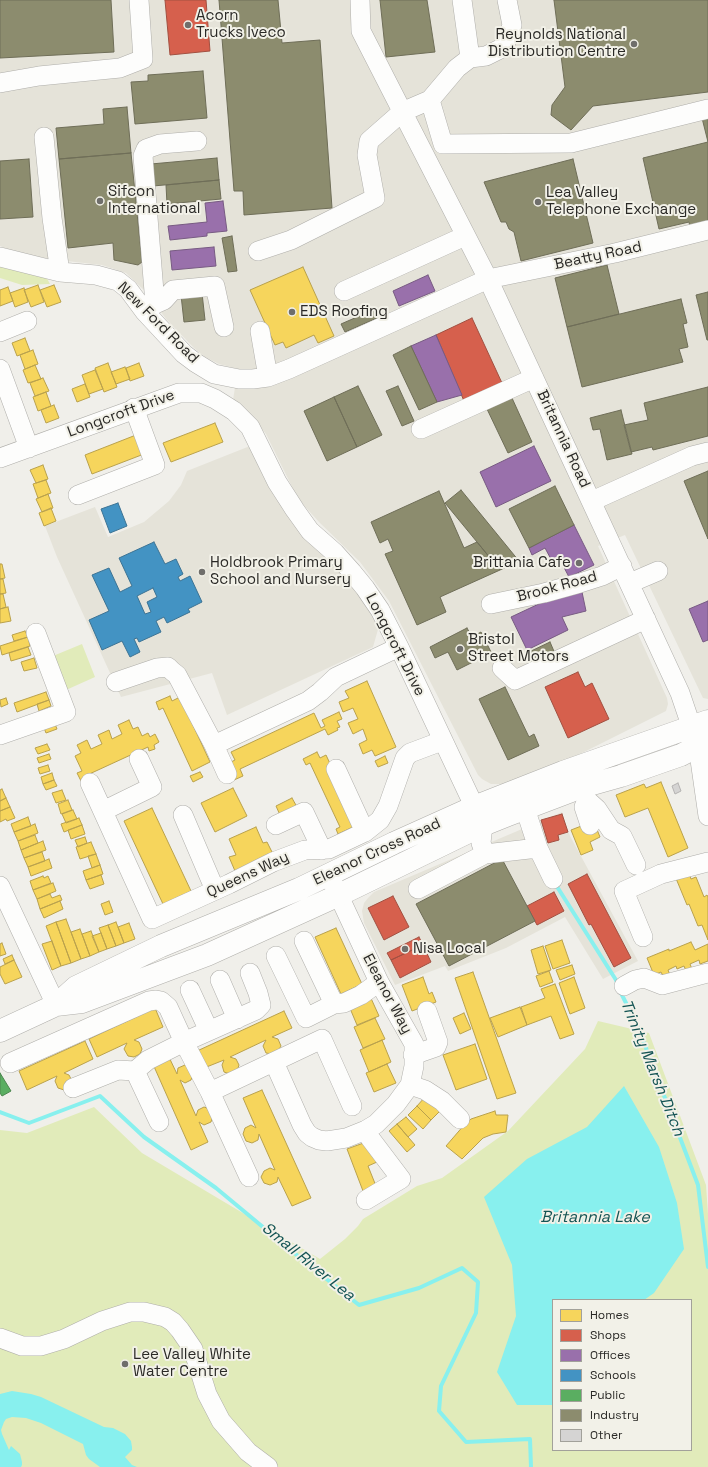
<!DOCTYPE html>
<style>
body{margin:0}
#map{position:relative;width:708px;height:1467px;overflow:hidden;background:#f0efea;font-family:"Space Grotesk",sans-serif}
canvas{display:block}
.legend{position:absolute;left:552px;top:1299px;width:140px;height:152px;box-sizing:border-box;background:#f2f1e8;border:1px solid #a2a19a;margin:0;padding:5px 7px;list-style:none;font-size:12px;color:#2a2926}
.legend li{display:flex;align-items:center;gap:8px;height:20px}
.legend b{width:20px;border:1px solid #a2a19a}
</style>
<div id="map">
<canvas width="708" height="1467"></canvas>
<ul class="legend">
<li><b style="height:11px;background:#f6d55c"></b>Homes</li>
<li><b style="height:11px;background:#d6604d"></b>Shops</li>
<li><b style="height:11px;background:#9970ab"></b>Offices</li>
<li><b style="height:11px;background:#4393c3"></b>Schools</li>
<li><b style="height:11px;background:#5aae61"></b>Public</li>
<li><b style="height:11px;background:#8c8c6e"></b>Industry</li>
<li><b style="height:11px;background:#d5d4d3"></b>Other</li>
</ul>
</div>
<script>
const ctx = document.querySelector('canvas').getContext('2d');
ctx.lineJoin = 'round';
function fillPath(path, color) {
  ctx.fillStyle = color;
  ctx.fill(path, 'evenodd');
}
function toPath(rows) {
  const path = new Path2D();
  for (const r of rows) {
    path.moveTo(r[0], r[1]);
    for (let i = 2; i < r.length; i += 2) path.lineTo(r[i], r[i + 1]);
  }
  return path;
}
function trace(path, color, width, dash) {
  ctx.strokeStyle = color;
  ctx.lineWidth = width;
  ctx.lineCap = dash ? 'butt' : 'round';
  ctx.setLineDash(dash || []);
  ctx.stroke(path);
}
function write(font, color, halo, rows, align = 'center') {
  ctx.font = font + ' "Space Grotesk",sans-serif';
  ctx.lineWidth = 4;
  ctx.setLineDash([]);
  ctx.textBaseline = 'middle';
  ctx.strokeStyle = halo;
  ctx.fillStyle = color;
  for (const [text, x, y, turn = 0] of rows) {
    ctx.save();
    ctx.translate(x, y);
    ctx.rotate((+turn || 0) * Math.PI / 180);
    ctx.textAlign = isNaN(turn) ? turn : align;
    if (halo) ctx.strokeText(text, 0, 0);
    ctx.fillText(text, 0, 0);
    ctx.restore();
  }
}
fillPath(toPath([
 [0,0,708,0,708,699,703,698,625,535,598,546,667,698,668,704,666,711,576,756,503,784,491,784,482,779,478,775,389,601,360,562,320,523,298,499,266,434,244,408,233,400,238,369,219,364,205,357,194,348,166,319,148,294,126,273,102,265,58,260,19,254,0,246],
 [250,446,368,608,379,626,373,647,227,715,212,673,121,697,57,557,45,526,95,507,108,537,144,522,169,501,181,485,187,471],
 [562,812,570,836,638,961,603,979,565,917,506,948,448,971,445,966,395,985,364,923,362,911,364,903,368,898,374,892]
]), '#e5e3d9');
fillPath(toPath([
 [0,262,45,275,50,284,22,285,0,278],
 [82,644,95,677,66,690,53,656],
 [598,1021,649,1033,706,1185,708,1214,708,1467,0,1467,0,1130,27,1133,94,1107,142,1153,320,1259,345,1239,358,1226,363,1219,417,1186,442,1178,508,1131,585,1049],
 [553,1300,691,1300,691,1450,553,1450]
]), '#e1ebba');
fillPath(toPath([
 [624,1086,659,1147,677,1203,684,1249,654,1293,644,1300,553,1300,553,1405,517,1405,497,1372,516,1316,512,1265,484,1197,527,1159,587,1127],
 [12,1391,31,1394,41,1397,104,1427,113,1428,125,1434,131,1441,132,1447,132,1450,125,1457,132,1465,137,1467,100,1467,89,1459,86,1455,83,1444,41,1423,26,1418,12,1417,6,1419,4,1422,1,1430,2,1434,9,1450,11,1446,20,1454,22,1462,22,1465,21,1467,0,1467,0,1394]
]), '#88f0ee');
const homes = toPath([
 [303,267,334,336,318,343,314,335,286,348,283,342,275,345,250,290,303,267],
 [38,285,44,302,31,307,24,290,38,285],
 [54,285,61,302,47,307,40,290,54,285],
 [8,287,13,301,0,306,0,290,8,287],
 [24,288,28,302,15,307,10,293,24,288],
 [25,338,30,351,17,356,12,343,25,338],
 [33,350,38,364,25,369,20,355,33,350],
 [108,363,117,387,104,392,95,368,108,363],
 [139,363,144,376,130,381,126,368,139,363],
 [35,365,41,379,28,383,23,370,35,365],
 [125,367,130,379,116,384,111,372,125,367],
 [95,370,103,389,89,394,82,375,95,370],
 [43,378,49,391,35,396,30,383,43,378],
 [85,384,90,397,77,402,72,389,85,384],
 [46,392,51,406,38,411,33,397,46,392],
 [54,405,59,418,46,423,41,410,54,405],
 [215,423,223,442,171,462,163,443,215,423],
 [136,435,144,454,92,474,85,455,136,435],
 [43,465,48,479,36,483,30,470,43,465],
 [46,480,51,493,38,498,33,484,46,480],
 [48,494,53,508,42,512,36,499,48,494],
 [51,508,56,521,44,526,39,513,51,508],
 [0,564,2,564,5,578,0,579,0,564],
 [0,579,3,579,6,593,0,594,0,579],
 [0,594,3,594,6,607,0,609,0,594],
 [8,607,11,621,0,623,0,609,8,607],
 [25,631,28,637,14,641,12,635,25,631],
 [28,637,30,646,2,655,0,646,28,637],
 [28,647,31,655,11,661,9,653,28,647],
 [34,658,37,668,24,671,21,662,34,658],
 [367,681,396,747,375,756,372,750,363,754,359,744,367,740,363,729,353,734,348,723,358,719,353,708,343,712,339,702,349,698,345,691,367,681],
 [46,692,49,700,17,712,14,703,46,692],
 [170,696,172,701,180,697,210,762,192,771,163,708,159,710,156,702,170,696],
 [6,698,8,704,1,707,0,700,6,698],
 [49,700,51,706,39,711,37,704,49,700],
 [339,712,342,719,337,721,340,727,337,728,338,730,328,735,325,729,240,769,243,776,234,780,227,764,235,760,231,752,314,713,321,728,325,726,322,720,339,712],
 [53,719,57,729,46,733,42,723,53,719],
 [129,720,133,729,138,727,142,736,148,733,150,737,155,734,159,742,154,745,155,749,149,751,148,747,85,776,82,783,77,773,82,771,75,756,81,753,77,745,87,740,91,749,102,744,98,735,109,730,112,739,122,734,118,725,129,720],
 [47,744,50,750,38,754,35,748,47,744],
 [317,752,320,758,326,755,356,819,353,827,338,834,336,829,340,827,310,763,306,765,303,759,317,752],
 [49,754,51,759,39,763,37,758,49,754],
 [385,756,388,763,378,767,375,761,385,756],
 [48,765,50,771,40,774,38,768,48,765],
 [200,772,203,777,193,782,190,776,200,772],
 [52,773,54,780,43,784,41,777,52,773],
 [54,780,57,786,46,790,43,784,54,780],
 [661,782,688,848,668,857,648,808,625,817,616,795,644,784,646,788,661,782],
 [233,788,247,816,215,832,201,803,233,788],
 [2,789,6,798,0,801,0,790,2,789],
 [62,790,66,800,56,803,52,793,62,790],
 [6,798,10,807,0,811,0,801,6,798],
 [292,798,297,807,280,815,276,806,292,798],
 [68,800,72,810,61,814,58,804,68,800],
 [10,807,15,818,7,821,6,819,0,822,0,811,10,807],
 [152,808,191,891,163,904,124,821,152,808],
 [73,810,77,819,66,823,62,814,73,810],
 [28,817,31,826,14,832,11,824,28,817],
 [79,818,82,825,64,832,61,824,79,818],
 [35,824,38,833,18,841,14,832,35,824],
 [82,825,85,834,71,839,68,830,82,825],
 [584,825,596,827,600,837,590,842,593,850,581,855,571,830,584,825],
 [256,827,263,843,267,842,273,854,235,871,229,857,236,855,229,839,256,827],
 [35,835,38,843,21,850,18,841,35,835],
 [85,837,87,843,78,847,75,840,85,837],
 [43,841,46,850,24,858,21,850,43,841],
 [91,842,96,854,80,859,76,847,91,842],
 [42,852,45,861,28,867,24,858,42,852],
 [96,854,100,865,92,868,88,856,96,854],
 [49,859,52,868,31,876,28,867,49,859],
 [100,865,103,874,86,880,83,871,100,865],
 [688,871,691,879,696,877,704,897,707,895,708,897,708,940,702,925,698,926,689,904,687,905,675,876,688,871],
 [101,875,104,884,90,889,86,880,101,875],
 [43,876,44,878,48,876,51,883,33,890,30,881,43,876],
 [53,883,56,891,37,899,33,890,53,883],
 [50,894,52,898,60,895,62,900,40,909,37,899,50,894],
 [60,901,63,909,44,918,40,909,60,901],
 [109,901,113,912,105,915,101,904,109,901],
 [66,919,81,959,71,963,56,922,66,919],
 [56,922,71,963,61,966,46,926,56,922],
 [116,922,124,943,116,946,108,925,116,922],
 [129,923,135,939,124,943,118,927,129,923],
 [108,925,116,946,107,949,99,928,108,925],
 [336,928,362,984,341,994,315,937,336,928],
 [80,929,90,956,81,959,71,932,80,929],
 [91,931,99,952,90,956,82,934,91,931],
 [101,933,107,949,99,952,92,936,101,933],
 [562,940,570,963,553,969,545,946,562,940],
 [52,941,61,966,52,970,42,944,52,941],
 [691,942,695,950,708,944,708,961,700,964,699,960,690,964,692,969,686,971,684,966,677,969,676,966,668,970,670,975,664,978,661,972,654,975,647,958,669,949,669,951,691,942],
 [2,943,6,954,0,956,0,944,2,943],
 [543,946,551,970,538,974,531,950,543,946],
 [12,955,14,960,5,964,3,959,12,955],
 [14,960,22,977,5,984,0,974,0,967,14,960],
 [572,965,575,974,560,980,556,970,572,965],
 [549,971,553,982,540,987,536,976,549,971],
 [473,972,516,1093,497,1099,455,978,473,972],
 [423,977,429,994,432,992,436,1002,412,1011,402,985,423,977],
 [574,977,585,1008,570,1014,559,983,574,977],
 [555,984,574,1034,560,1039,551,1016,527,1025,521,1007,545,998,541,989,555,984],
 [370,996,379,1016,357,1025,349,1006,370,996],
 [520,1007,527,1025,498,1037,490,1018,520,1007],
 [155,1008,163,1027,134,1040,139,1042,142,1049,140,1054,134,1057,128,1056,124,1049,127,1043,97,1057,89,1039,155,1008],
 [284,1011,292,1028,272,1037,278,1039,281,1046,278,1051,272,1054,266,1053,263,1046,266,1040,230,1057,236,1059,239,1065,237,1071,230,1074,224,1072,222,1065,224,1060,204,1068,197,1051,284,1011],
 [464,1013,471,1029,460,1034,453,1018,464,1013],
 [375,1018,385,1039,363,1048,354,1027,375,1018],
 [382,1040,391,1062,369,1072,360,1050,382,1040],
 [85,1041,93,1059,64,1073,69,1075,72,1081,70,1087,64,1090,58,1088,55,1081,57,1076,27,1090,19,1071,85,1041],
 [475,1044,487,1079,456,1090,443,1055,475,1044],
 [168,1055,177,1074,178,1068,185,1065,191,1068,193,1074,191,1080,185,1083,180,1080,196,1116,198,1110,204,1107,210,1109,213,1115,211,1122,204,1125,199,1122,208,1142,191,1150,152,1062,168,1055],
 [387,1064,396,1083,374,1092,366,1073,387,1064],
 [262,1090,311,1198,292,1206,278,1177,277,1182,270,1185,264,1183,261,1177,264,1171,270,1168,275,1170,259,1134,258,1140,252,1143,246,1141,243,1134,245,1128,251,1125,256,1128,243,1098,262,1090],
 [425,1097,440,1111,431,1120,417,1106,425,1097],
 [417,1106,431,1120,423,1129,408,1115,417,1106],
 [495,1111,496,1115,508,1115,506,1132,493,1134,483,1138,462,1159,446,1146,465,1124,471,1119,495,1111],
 [406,1117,417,1129,408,1137,397,1124,406,1117],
 [397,1124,415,1145,407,1152,389,1131,397,1124],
 [369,1141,377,1162,368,1166,376,1186,363,1191,347,1149,369,1141]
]);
fillPath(homes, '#f6d55c');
trace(homes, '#b9a14c', 1);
const shops = toPath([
 [165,0,206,0,210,51,170,55,165,0],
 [472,318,502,383,464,401,436,335,472,318],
 [578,672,585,687,592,683,609,719,568,738,545,687,578,672],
 [562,814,568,832,558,835,559,840,548,843,541,820,562,814],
 [587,874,631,958,614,967,591,924,589,925,568,884,587,874],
 [554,892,564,911,537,925,527,906,554,892],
 [393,896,409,927,384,940,368,908,393,896],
 [419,937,423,945,391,960,387,953,419,937],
 [423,945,431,962,400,978,391,960,423,945]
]);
fillPath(shops, '#d6604d');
trace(shops, '#a25041', 1);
const offices = toPath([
 [223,201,227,231,207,233,207,236,170,240,168,226,207,222,205,203,223,201],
 [214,247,216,266,172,270,170,251,214,247],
 [428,275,435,291,399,306,393,291,428,275],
 [436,335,462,395,437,402,411,346,436,335],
 [534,446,551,481,496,507,480,472,534,446],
 [574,525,594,565,569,577,559,558,552,561,545,548,532,555,529,548,574,525],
 [582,592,586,611,562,617,568,630,527,650,511,617,543,602,582,592],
 [708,601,708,640,703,642,689,609,708,601]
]);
fillPath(offices, '#9970ab');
trace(offices, '#785b83', 1);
const schools = toPath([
 [118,503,127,526,110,533,101,509,118,503],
 [154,542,165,564,176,559,183,574,178,577,180,581,190,576,202,602,188,609,190,612,167,623,164,617,156,621,161,632,139,642,137,638,134,639,140,652,130,657,122,641,102,650,89,620,109,611,92,575,109,568,120,592,132,586,119,558,154,542],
 [153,588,157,597,147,602,151,612,145,614,137,596,153,588]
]);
fillPath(schools, '#4393c3');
trace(schools, '#3c7394', 1);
const public = toPath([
 [0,1073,11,1091,2,1096,0,1093,0,1073]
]);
fillPath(public, '#5aae61');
trace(public, '#4c864f', 1);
const industry = toPath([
 [0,0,111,0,114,52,0,58,0,0],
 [219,0,278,0,282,43,320,40,332,208,244,215,243,191,234,191,219,0],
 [380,0,427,0,435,52,386,57,380,0],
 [554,0,708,0,708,92,593,106,571,130,551,115,552,105,565,87,554,0],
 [203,71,207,118,135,124,131,82,148,81,148,75,203,71],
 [127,107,131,153,59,159,56,128,104,124,103,109,127,107],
 [708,117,708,223,690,227,689,222,659,229,643,158,708,142,702,118,708,117],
 [131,153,142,262,138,265,114,260,113,243,68,248,59,159,131,153],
 [217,158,219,180,153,186,151,164,217,158],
 [29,159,33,217,0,219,0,161,29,159],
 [573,159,593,243,521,261,514,232,509,229,506,222,501,222,484,182,573,159],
 [219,180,221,199,167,204,166,185,219,180],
 [232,236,237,271,228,272,222,238,232,236],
 [607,265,619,314,567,327,555,278,607,265],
 [708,292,708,340,707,340,696,295,708,292],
 [202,293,205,320,184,322,181,295,202,293],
 [681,299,687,323,683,324,688,347,679,349,683,362,582,387,567,327,681,299],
 [373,310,377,318,345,332,341,324,373,310],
 [411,346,437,402,419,410,393,355,411,346],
 [358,386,382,435,357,447,334,397,358,386],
 [398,386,414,421,402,426,386,391,398,386],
 [708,387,708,436,653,450,652,447,631,452,624,425,648,420,644,403,708,387],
 [334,397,357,447,327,461,304,411,334,397],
 [512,398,532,442,508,453,487,409,512,398],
 [621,410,632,454,607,460,600,429,593,430,590,418,621,410],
 [708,471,708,539,684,481,708,471],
 [555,486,574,525,529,548,509,509,555,486],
 [461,490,519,561,500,570,477,542,445,503,461,490],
 [439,491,464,548,477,542,500,570,440,597,446,612,417,625,385,554,393,551,388,539,380,543,371,522,439,491],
 [467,628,472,637,481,632,492,654,482,660,481,658,457,670,448,652,435,658,430,647,467,628],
 [550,642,556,656,534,667,527,653,550,642],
 [505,687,529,737,534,734,539,746,508,760,479,699,505,687],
 [502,859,535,921,449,966,416,904,502,859]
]);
fillPath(industry, '#8c8c6e');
trace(industry, '#6f6e58', 1);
trace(toPath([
 [556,885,616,980,618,985],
 [620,991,638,1027,698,1185,708,1267],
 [0,1112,29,1123,100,1096,144,1137,216,1188,293,1252,359,1305,419,1288,462,1268,478,1282,476,1313,441,1386,439,1411,466,1442,530,1439,531,1467]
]), '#88f0ee', 4);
const building = toPath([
 [678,783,681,791,675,794,672,786,678,783]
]);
fillPath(building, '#d5d4d3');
trace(building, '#b5b3b2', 1);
const minor = toPath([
 [360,0,361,31,488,279,680,693,698,746,708,816],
 [462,0,470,58],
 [0,83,39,76,120,68,143,59,139,0],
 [430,100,443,144,571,143,708,109],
 [44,137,52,218,60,272],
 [258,251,291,240,375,198,367,155,369,141,402,112,430,100,457,68,470,58,486,56,502,48,508,38,512,25,507,0],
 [0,257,60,272,96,275,118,281,128,289,145,312,184,354,196,363,214,374,239,379,253,379,268,377,289,369,488,279,615,253,708,230],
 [344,291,465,236],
 [155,304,143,156,146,149,160,144,197,141],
 [148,310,155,304,164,300,173,290,215,286,224,327],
 [260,331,268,377],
 [0,332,27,321],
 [0,369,29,448],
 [421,429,534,378],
 [0,458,179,393,201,393,215,399,234,411,250,427,277,482,295,510,310,531,335,553,352,572,365,588,380,610,399,647,483,825,481,843,485,854],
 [78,495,155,465,134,408],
 [592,501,692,456,708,452],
 [630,583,658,571],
 [491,604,544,593,580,583,602,576,622,566],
 [502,668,515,680,646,619],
 [116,682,157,668,168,667,172,671,177,675,214,745,227,774],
 [0,735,66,712,36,633],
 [214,745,308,701,320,692,336,677,399,647],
 [336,769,365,832],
 [90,783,152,919,229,884,273,862,305,850,329,849,365,832,380,820,388,806,405,758,410,753,442,741],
 [582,787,587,800,597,809,611,830,622,836,636,865],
 [587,800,584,807,590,825],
 [525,808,538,848,553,879],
 [103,811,152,787,139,759],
 [183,815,215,890],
 [276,825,304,812,322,850],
 [0,886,56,1005],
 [418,889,485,854,538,848],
 [643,937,624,891,661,874,708,862],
 [304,941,334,1004,344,1003,361,995,379,982],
 [276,956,306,1018,334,1004],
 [220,980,237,1019],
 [624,986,635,980,644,978,662,985,708,973],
 [190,990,209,1031],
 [413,1055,436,1047,438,1042,427,1011],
 [274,1062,302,1125,307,1133,312,1137,319,1140,327,1141,346,1138,366,1130,376,1124,396,1104,410,1085,414,1066,414,1044,379,982,332,881],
 [10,1063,149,1001,156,1000,161,1001,168,1007,184,1042,210,1092,249,1177],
 [410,1085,425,1090,442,1101,460,1119],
 [73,1088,118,1070,135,1071],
 [210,1092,322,1039,352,1106],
 [159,1122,135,1071,148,1060,184,1042,256,1010,261,1005,258,993,250,973],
 [366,1200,401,1179,370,1138,366,1130],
 [0,1338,22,1346,41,1346,64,1339,102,1321,130,1312,144,1312,165,1317,173,1322,180,1330,193,1349,207,1394,221,1421,248,1452,268,1467]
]);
const major = toPath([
 [56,1005,82,1002,207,955,339,895,483,825,508,815,582,787,621,776,681,755,698,746,708,742],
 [0,1031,56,1005,76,987,161,946,299,889,394,843,474,807,563,772,708,721]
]);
trace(minor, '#afaeaa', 20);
trace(major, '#afaeaa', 23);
trace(minor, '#fdfdfc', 19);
trace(major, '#fdfdfc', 22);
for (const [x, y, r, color] of [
 [188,25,4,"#6f6e6b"],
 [634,44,4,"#6f6e6b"],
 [100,201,4,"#6f6e6b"],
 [538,202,4,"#6f6e6b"],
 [292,312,4,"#6f6e6b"],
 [579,563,4,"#6f6e6b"],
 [202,572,4,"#6f6e6b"],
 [460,649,4,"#6f6e6b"],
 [405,949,4,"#6f6e6b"],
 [125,1364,4,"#6f6e6b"]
]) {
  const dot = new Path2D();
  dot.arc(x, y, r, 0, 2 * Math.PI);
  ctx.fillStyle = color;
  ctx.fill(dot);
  trace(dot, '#f2f1e8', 1.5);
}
write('15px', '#2a2926', '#f2f1e8', [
 ["Acorn",196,16],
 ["Trucks Iveco",196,33],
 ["Reynolds National",626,35,"right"],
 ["Distribution Centre",626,52,"right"],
 ["Sifcon",108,192],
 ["International",108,209],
 ["Lea Valley",546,193],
 ["Telephone Exchange",546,210],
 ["EDS Roofing",300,312],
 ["Holdbrook Primary",210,563],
 ["School and Nursery",210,580],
 ["Brittania Cafe",571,563,"right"],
 ["Bristol",468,640],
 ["Street Motors",468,657],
 ["Nisa Local",413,949],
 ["Lee Valley White",133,1355],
 ["Water Centre",133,1372]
], 'left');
write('15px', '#2a2926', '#f2f1e8', [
 ["Beatty Road",598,256,-12],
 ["New Ford Road",158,323,45],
 ["Longcroft Drive",121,414,-20],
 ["Britannia Road",563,439,65],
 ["Brook Road",557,587,-15],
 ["Longcroft Drive",395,645,63],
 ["Eleanor Cross Road",377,852,-25],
 ["Queens Way",248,875,-25],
 ["Eleanor Way",387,994,62]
]);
write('italic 16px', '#145454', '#f2f1e8', [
 ["Trinity Marsh Ditch",652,1068,68],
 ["Britannia Lake",595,1218],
 ["Small River Lea",308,1262,39]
]);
</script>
